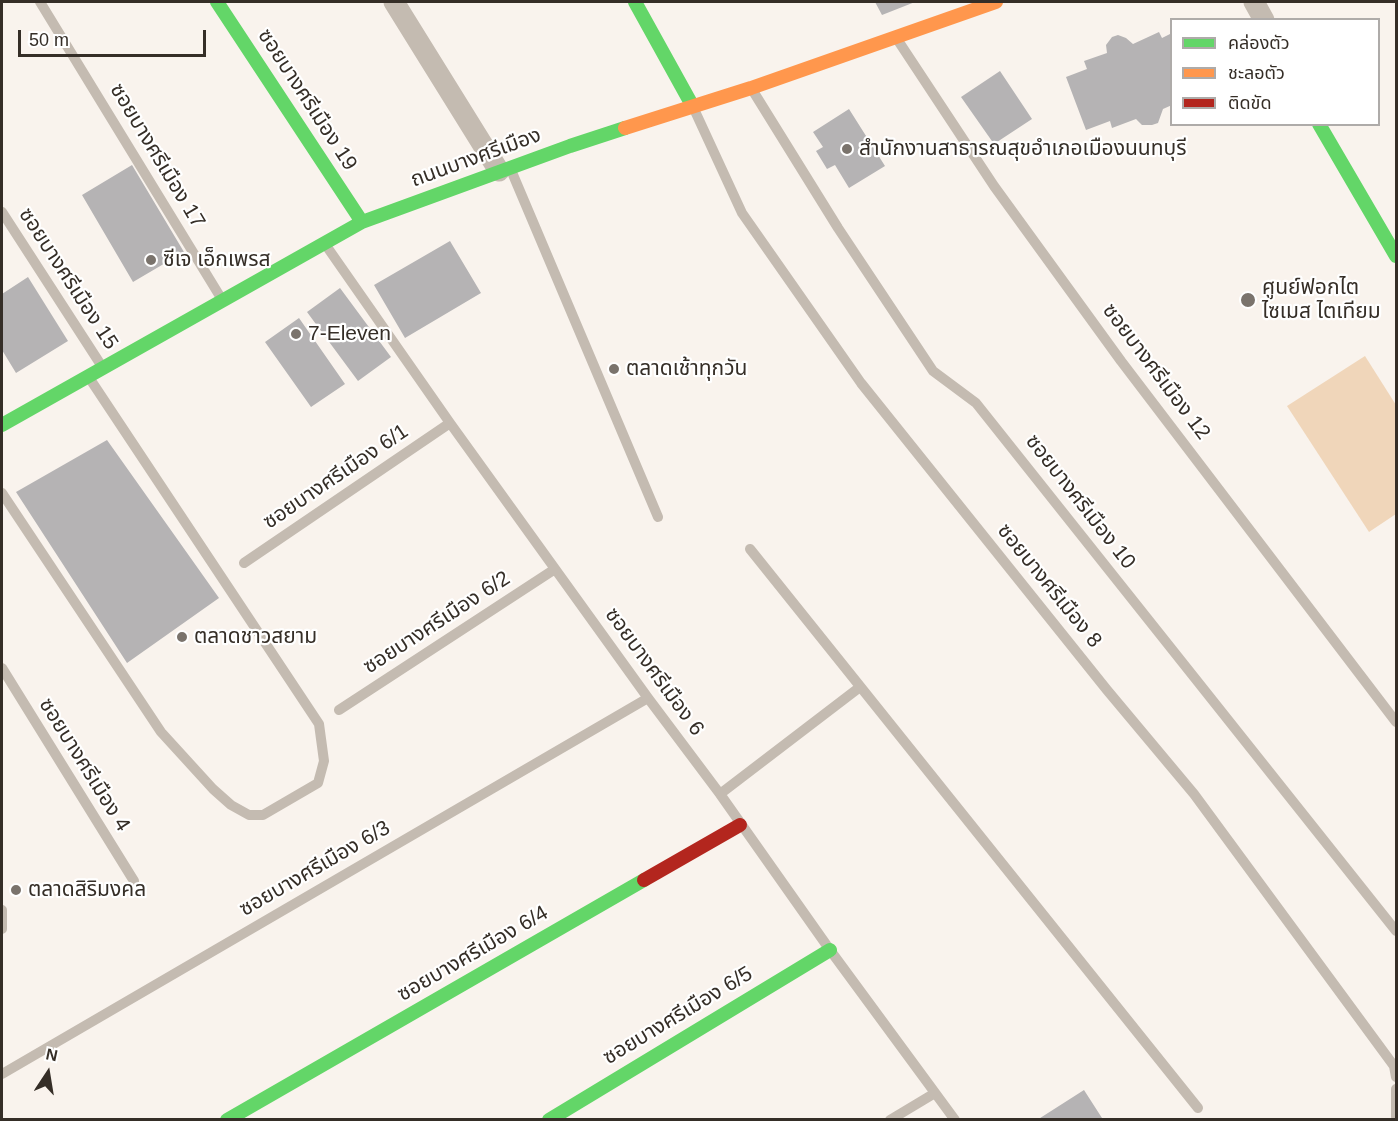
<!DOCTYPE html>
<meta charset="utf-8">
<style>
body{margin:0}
#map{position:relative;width:1398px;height:1121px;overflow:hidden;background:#f9f3ed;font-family:Helvetica,"Noto Sans Thai",sans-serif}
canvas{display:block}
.frame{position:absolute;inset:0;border:3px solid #352e27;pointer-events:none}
.legend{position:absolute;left:1170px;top:18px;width:210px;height:108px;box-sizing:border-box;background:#fff;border:2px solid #aeaba9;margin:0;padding:8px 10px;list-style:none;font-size:18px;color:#352e27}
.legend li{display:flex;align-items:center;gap:12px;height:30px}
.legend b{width:30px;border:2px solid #aeaba9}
.north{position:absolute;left:18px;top:1043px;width:60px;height:60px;-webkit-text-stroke:4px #fff;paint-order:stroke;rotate:12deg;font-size:16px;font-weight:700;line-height:24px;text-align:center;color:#352e27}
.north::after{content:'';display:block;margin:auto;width:21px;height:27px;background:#352e27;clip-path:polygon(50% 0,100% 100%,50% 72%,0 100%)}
.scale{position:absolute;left:18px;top:30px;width:188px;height:27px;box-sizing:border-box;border:3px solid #352e27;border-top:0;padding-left:8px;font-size:18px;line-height:21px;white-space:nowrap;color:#352e27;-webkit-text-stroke:4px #fff;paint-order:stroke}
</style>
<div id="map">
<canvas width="1398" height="1121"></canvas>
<div class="frame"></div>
<ul class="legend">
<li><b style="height:8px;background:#63d668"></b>คล่องตัว</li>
<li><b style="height:8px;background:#ff974d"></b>ชะลอตัว</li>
<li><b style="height:8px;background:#b3261e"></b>ติดขัด</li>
</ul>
<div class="north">N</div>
<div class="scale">50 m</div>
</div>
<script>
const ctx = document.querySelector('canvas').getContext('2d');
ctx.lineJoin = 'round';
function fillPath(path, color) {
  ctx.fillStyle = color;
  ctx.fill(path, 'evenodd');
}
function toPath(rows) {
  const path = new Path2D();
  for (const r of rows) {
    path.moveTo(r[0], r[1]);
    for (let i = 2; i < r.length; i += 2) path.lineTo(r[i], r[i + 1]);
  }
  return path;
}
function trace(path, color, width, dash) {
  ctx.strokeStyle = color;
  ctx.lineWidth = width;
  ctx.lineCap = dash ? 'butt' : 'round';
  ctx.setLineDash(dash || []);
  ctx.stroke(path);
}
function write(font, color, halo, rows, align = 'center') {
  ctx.font = font + ' Helvetica,"Noto Sans Thai",sans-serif';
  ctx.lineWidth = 4.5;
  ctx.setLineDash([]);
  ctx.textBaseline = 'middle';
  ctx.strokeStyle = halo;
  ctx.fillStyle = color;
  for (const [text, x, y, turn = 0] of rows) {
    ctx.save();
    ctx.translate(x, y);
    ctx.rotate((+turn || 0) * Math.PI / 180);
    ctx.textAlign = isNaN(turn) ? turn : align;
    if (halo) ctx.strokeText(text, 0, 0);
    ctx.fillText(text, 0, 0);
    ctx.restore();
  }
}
fillPath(toPath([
 [1365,356,1396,405,1396,514,1369,532,1287,406]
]), '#f0d6ba');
fillPath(toPath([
 [875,2,915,2,882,15],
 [1159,32,1162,38,1172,33,1172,105,1163,109,1158,123,1152,125,1142,125,1136,119,1112,128,1110,121,1086,130,1066,77,1087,69,1084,61,1107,53,1106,45,1112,37,1118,35,1126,38,1133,44],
 [1000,71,1032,119,994,144,961,97],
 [849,109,885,166,849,188,835,165,827,169,816,151,823,147,813,132],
 [132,165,184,252,133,282,82,195],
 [450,241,481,293,405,338,374,285],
 [28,277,68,341,16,373,2,350,2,294],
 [340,288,391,357,358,381,307,312],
 [299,318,345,384,311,407,265,342],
 [107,440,219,598,127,663,16,492],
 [1084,1090,1102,1118,1099,1120,1037,1120]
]), '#b5b3b4');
trace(toPath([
 [40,2,221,298],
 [897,39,994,186,1121,361,1396,722],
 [753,91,838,228,933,371,976,403,1396,931],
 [694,109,742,213,861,383,1107,690,1194,794,1394,1066,1396,1077],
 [511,170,658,517],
 [2,212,101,365],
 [325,244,450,423,648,698,720,794,830,950,955,1120],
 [2,493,161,732,213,789,231,805,249,815,263,815,318,783,324,761,319,724,90,379],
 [750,549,1198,1108],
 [244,563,450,423],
 [2,668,134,881],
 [339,710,555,569],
 [720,794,860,687],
 [2,910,2,929],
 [2,1074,648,698],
 [1396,1089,1396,1117],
 [890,1120,935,1093]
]), '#c4bbb1', 10);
trace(toPath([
 [394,2,499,171],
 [1254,2,1264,20]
]), '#c4bbb1', 21);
trace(toPath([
 [217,2,362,222],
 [635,2,692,105],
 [1319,124,1396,256],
 [2,425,362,222,570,146,625,128],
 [227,1120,644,880],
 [549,1120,830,950]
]), '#63d668', 14);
trace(toPath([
 [625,128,751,88,996,2]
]), '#ff974d', 14);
trace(toPath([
 [644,880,740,825]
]), '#b3261e', 14);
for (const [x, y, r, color] of [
 [847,149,6,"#7a736c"],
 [151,260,6,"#7a736c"],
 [1248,300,8,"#7a736c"],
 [296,334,6,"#7a736c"],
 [614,369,6,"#7a736c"],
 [182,637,6,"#7a736c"],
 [16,890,6,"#7a736c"]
]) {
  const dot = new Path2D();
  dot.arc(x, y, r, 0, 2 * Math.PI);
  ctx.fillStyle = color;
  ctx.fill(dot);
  trace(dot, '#fff', 2);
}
write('21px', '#352e27', '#fff', [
 ["ซอยบางศรีเมือง 19",307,100,57],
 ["ซอยบางศรีเมือง 17",157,156,59],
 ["ถนนบางศรีเมือง",476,158,-20],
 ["ซอยบางศรีเมือง 15",68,279,57],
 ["ซอยบางศรีเมือง 12",1156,372,53],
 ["ซอยบางศรีเมือง 6/1",336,477,-34],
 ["ซอยบางศรีเมือง 10",1080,502,52],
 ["ซอยบางศรีเมือง 8",1049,586,51],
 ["ซอยบางศรีเมือง 6/2",437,623,-33],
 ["ซอยบางศรีเมือง 6",654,672,54],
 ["ซอยบางศรีเมือง 4",84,765,58],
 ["ซอยบางศรีเมือง 6/3",315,869,-30],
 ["ซอยบางศรีเมือง 6/4",473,954,-30],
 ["ซอยบางศรีเมือง 6/5",678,1016,-31]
]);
write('21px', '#352e27', '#fff', [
 ["สำนักงานสาธารณสุขอำเภอเมืองนนทบุรี",859,149],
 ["ซีเจ เอ็กเพรส",163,260],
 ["ศูนย์ฟอกไต",1262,288],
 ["ไซเมส ไตเทียม",1262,312],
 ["7-Eleven",308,334],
 ["ตลาดเช้าทุกวัน",626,369],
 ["ตลาดชาวสยาม",194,637],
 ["ตลาดสิริมงคล",28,890]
], 'left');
</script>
